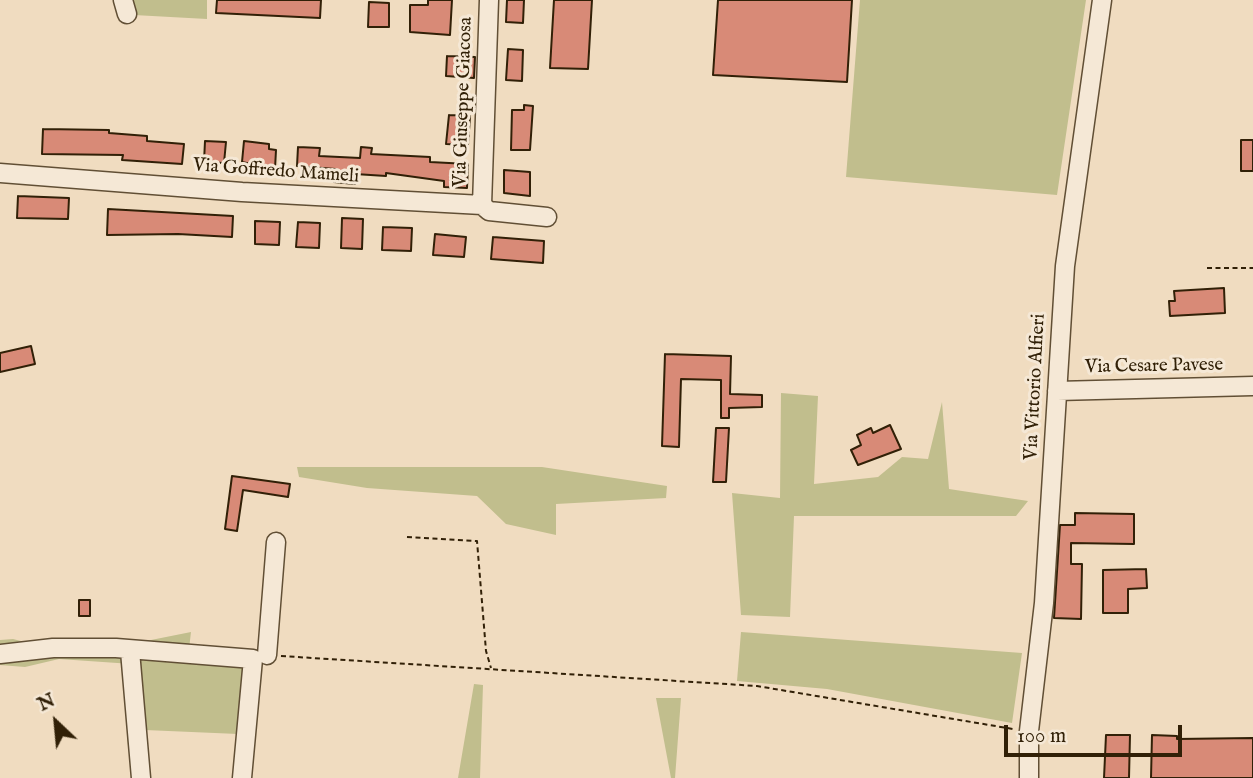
<!DOCTYPE html>
<style>
body{margin:0}
#map{position:relative;width:1253px;height:778px;overflow:hidden;background:#f0dcc0;font-family:"IM FELL English",serif}
canvas{display:block}
.north{position:absolute;left:21px;top:687px;width:70px;height:70px;-webkit-text-stroke:5px #f5e8d6;paint-order:stroke;rotate:334deg;font-size:19px;font-weight:700;line-height:28px;text-align:center;color:#312007}
.north::after{content:'';display:block;margin:auto;width:24px;height:32px;background:#312007;clip-path:polygon(50% 0,100% 100%,50% 72%,0 100%)}
.scale{position:absolute;left:1004px;top:725px;width:178px;height:32px;box-sizing:border-box;border:4px solid #312007;border-top:0;padding-left:9px;font-size:21px;line-height:24px;white-space:nowrap;color:#312007;-webkit-text-stroke:5px #f5e8d6;paint-order:stroke}
</style>
<div id="map">
<canvas width="1253" height="778"></canvas>
<div class="north">N</div>
<div class="scale">100 m</div>
</div>
<script>
const ctx = document.querySelector('canvas').getContext('2d');
ctx.lineJoin = 'round';
function fillPath(path, color) {
  ctx.fillStyle = color;
  ctx.fill(path, 'evenodd');
}
function toPath(rows) {
  const path = new Path2D();
  for (const r of rows) {
    path.moveTo(r[0], r[1]);
    for (let i = 2; i < r.length; i += 2) path.lineTo(r[i], r[i + 1]);
  }
  return path;
}
function trace(path, color, width, dash) {
  ctx.strokeStyle = color;
  ctx.lineWidth = width;
  ctx.lineCap = dash ? 'butt' : 'round';
  ctx.setLineDash(dash || []);
  ctx.stroke(path);
}
function write(font, color, halo, rows, align = 'center') {
  ctx.font = font + ' "IM FELL English",serif';
  ctx.lineWidth = 6;
  ctx.setLineDash([]);
  ctx.textBaseline = 'middle';
  ctx.strokeStyle = halo;
  ctx.fillStyle = color;
  for (const [text, x, y, turn = 0] of rows) {
    ctx.save();
    ctx.translate(x, y);
    ctx.rotate((+turn || 0) * Math.PI / 180);
    ctx.textAlign = isNaN(turn) ? turn : align;
    if (halo) ctx.strokeText(text, 0, 0);
    ctx.fillText(text, 0, 0);
    ctx.restore();
  }
}
fillPath(toPath([
 [129,0,207,0,207,19,134,15],
 [860,0,1086,0,1057,195,846,177],
 [781,393,818,396,814,484,878,477,902,457,928,459,942,402,949,489,1028,501,1016,516,794,516,790,617,741,615,732,493,780,498],
 [297,467,542,467,667,486,666,498,556,504,556,535,506,524,477,496,367,488,299,477],
 [191,632,189,649,240,663,247,670,238,734,145,730,137,778,132,778,127,737,139,723,132,664,59,659,25,667,0,665,0,640,13,639,64,652,131,644],
 [741,632,1022,653,1012,723,827,689,737,681],
 [474,684,483,685,480,778,458,778],
 [656,698,681,698,675,778,671,778]
]), '#c1be8d');
const building = toPath([
 [217,0,321,0,320,18,216,13,217,0],
 [428,0,452,0,450,35,410,32,410,5,428,5,428,0],
 [507,0,524,0,523,23,506,22,507,0],
 [554,0,592,0,588,69,550,68,554,0],
 [718,0,852,0,847,82,713,75,718,0],
 [369,2,389,3,389,27,368,27,369,2],
 [508,49,523,50,522,81,506,80,508,49],
 [447,56,475,57,474,78,446,76,447,56],
 [524,105,533,106,530,150,511,150,512,110,524,110,524,105],
 [449,115,470,116,468,145,446,144,449,115],
 [43,129,109,130,109,133,147,136,147,141,184,144,182,164,122,160,123,155,42,154,43,129],
 [1241,140,1253,140,1253,171,1241,171,1241,140],
 [205,141,226,142,224,163,204,162,205,141],
 [244,141,269,144,269,149,276,150,275,169,242,162,244,141],
 [298,147,320,148,319,156,360,158,361,147,372,148,371,154,430,157,430,162,468,164,467,188,444,187,444,181,386,173,386,176,355,174,355,184,334,182,335,169,297,166,298,147],
 [504,170,530,172,530,196,504,193,504,170],
 [18,196,69,198,68,219,17,218,18,196],
 [108,209,233,216,232,237,178,234,107,235,108,209],
 [342,218,363,219,362,249,341,248,342,218],
 [255,221,280,222,279,245,255,244,255,221],
 [298,222,320,223,319,248,296,247,298,222],
 [383,227,412,228,411,251,382,250,383,227],
 [435,234,466,237,464,257,433,255,435,234],
 [493,237,544,241,543,263,491,259,493,237],
 [1224,288,1225,313,1170,316,1169,301,1175,301,1174,291,1224,288],
 [31,346,35,364,0,372,0,353,31,346],
 [665,354,731,356,730,394,762,395,762,407,729,408,729,418,721,418,721,380,681,379,679,447,662,446,665,354],
 [890,425,901,449,858,465,851,450,861,445,857,435,871,428,873,433,890,425],
 [716,428,729,428,726,482,713,482,716,428],
 [232,476,290,484,288,497,243,490,237,531,225,529,232,476],
 [1075,513,1134,514,1134,544,1071,543,1071,564,1082,564,1081,619,1054,618,1060,525,1075,525,1075,513],
 [1146,569,1147,588,1128,589,1128,613,1103,613,1103,570,1146,569],
 [79,600,90,600,90,616,79,616,79,600],
 [1106,735,1130,735,1129,778,1104,778,1106,735],
 [1152,735,1177,736,1177,739,1253,738,1253,778,1151,778,1152,735]
]);
fillPath(building, '#d88a77');
trace(building, '#312007', 2);
const minor = toPath([
 [123,0,127,14],
 [0,173,242,192,482,205,489,211,547,217],
 [482,205,489,0],
 [1057,391,1253,386],
 [130,651,141,778],
 [0,654,53,648,116,648,253,659,242,778],
 [267,655,276,542],
 [1029,778,1029,731,1044,603,1065,266,1102,0]
]);
trace(minor, '#614f35', 21);
trace(toPath([
 [1207,268,1253,268],
 [407,537,477,541,486,651,491,668],
 [281,656,757,686,1013,729]
]), '#312007', 2, [5, 3.5]);
trace(minor, '#f5e8d6', 18);
write('19px', '#312007', '#f5e8d6', [
 ["Via Giuseppe Giacosa",464,102,-88],
 ["Via Goffredo Mameli",276,172,4],
 ["Via Cesare Pavese",1154,367,-1],
 ["Via Vittorio Alfieri",1036,387,-87]
]);
</script>
